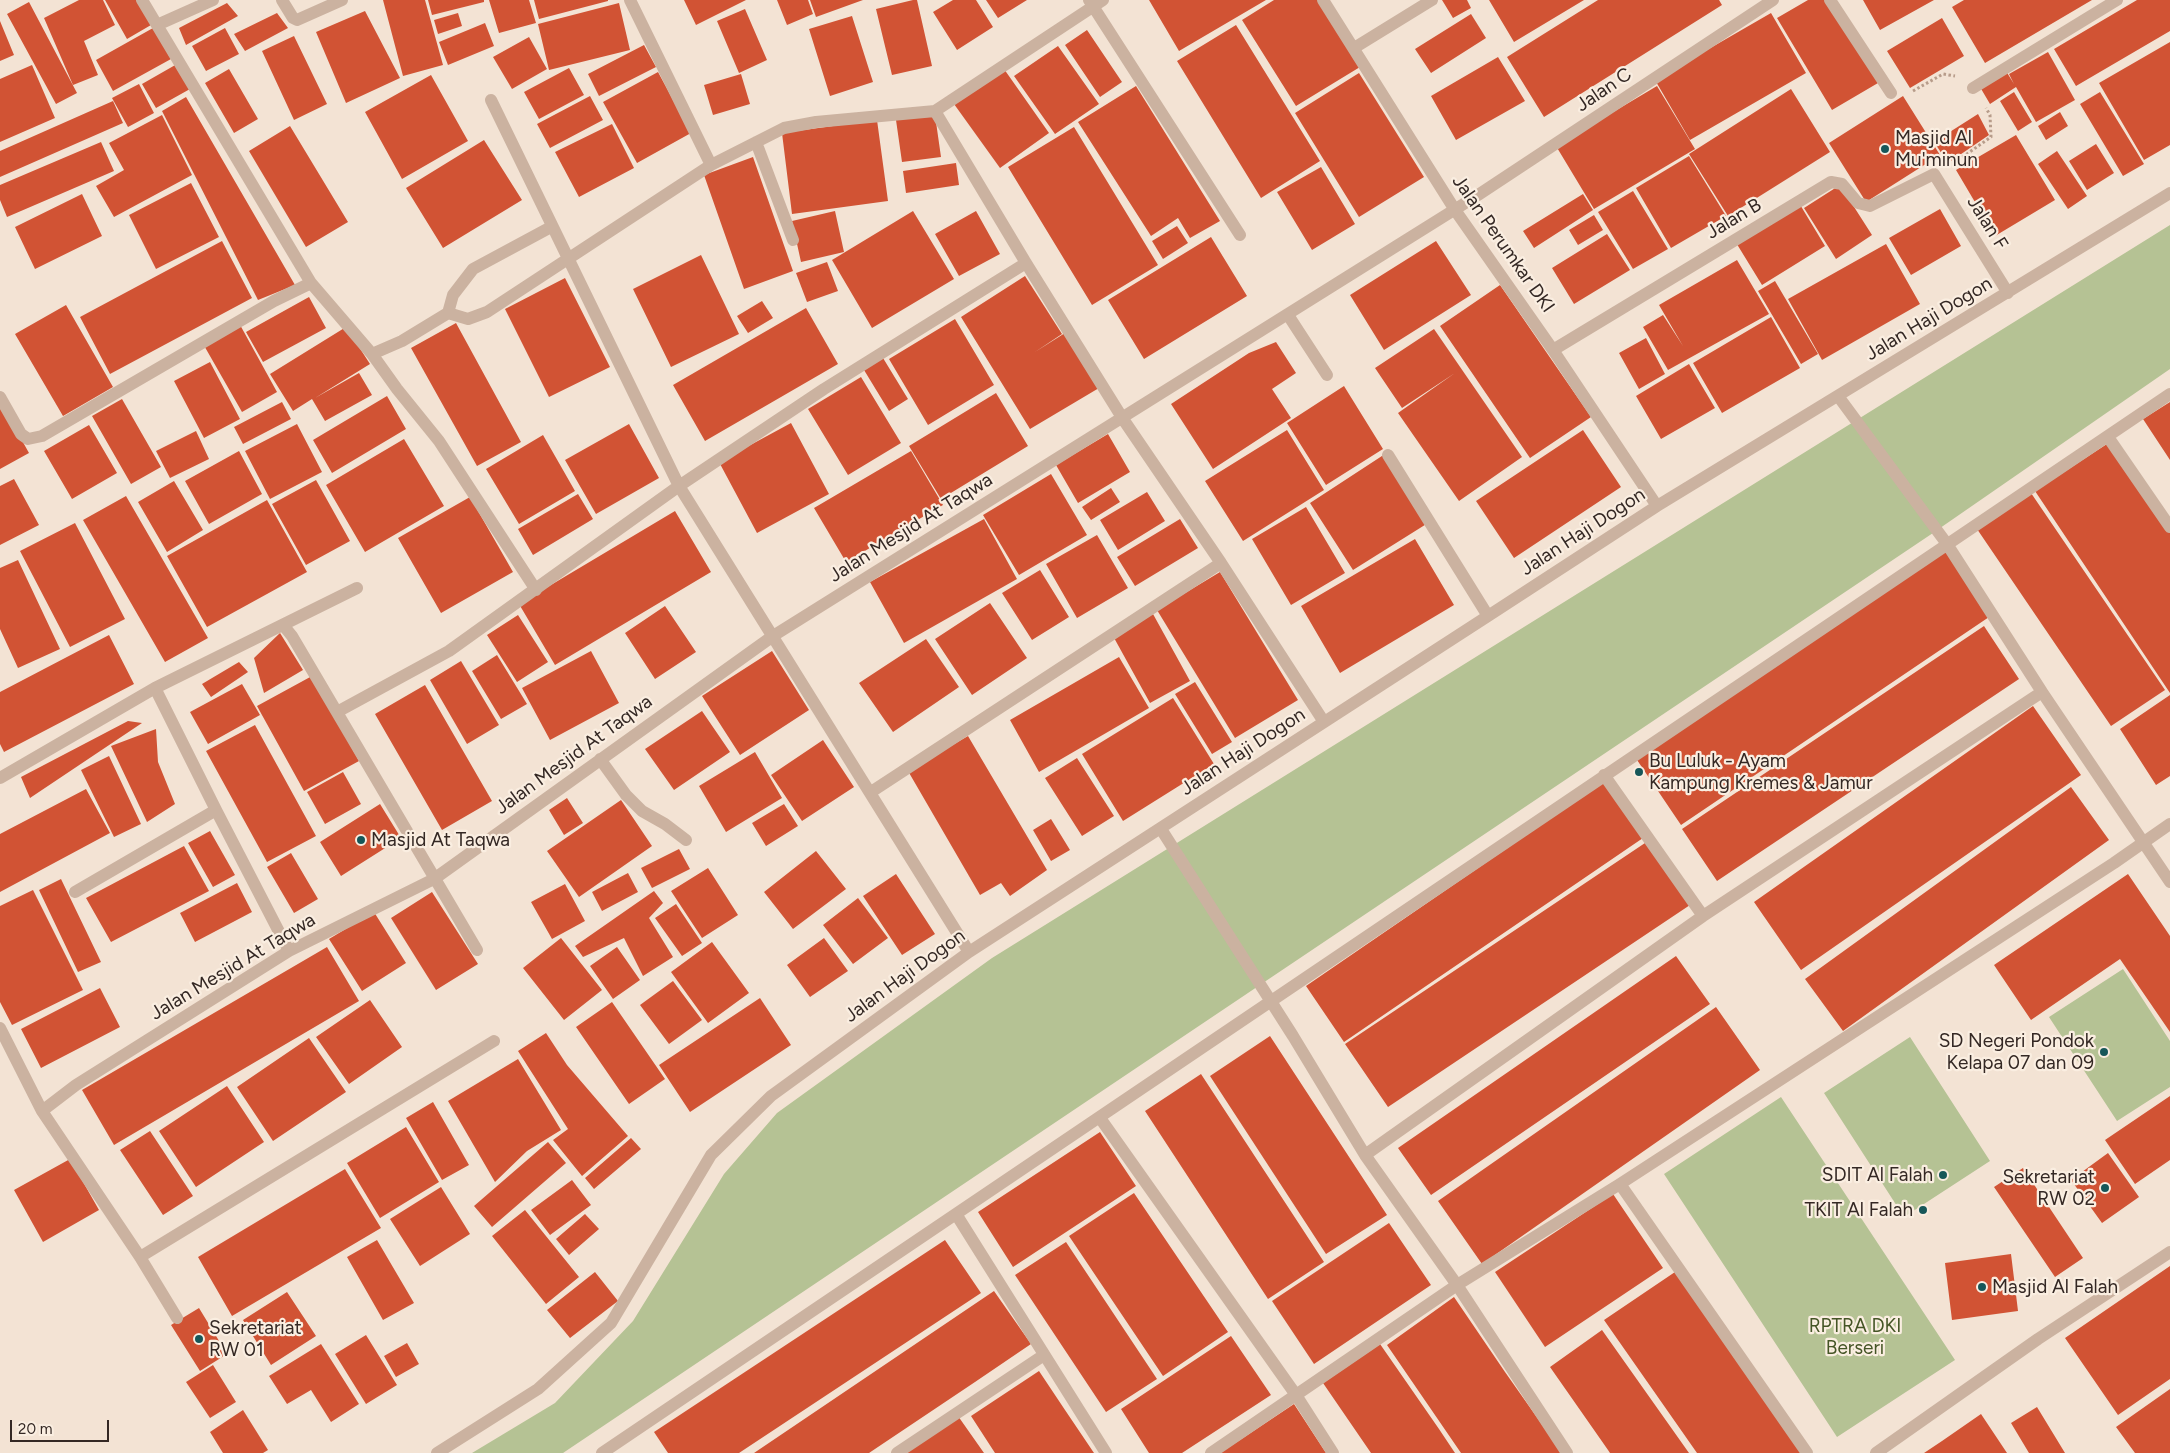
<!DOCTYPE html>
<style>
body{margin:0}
#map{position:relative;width:2170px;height:1453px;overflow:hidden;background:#f3e3d4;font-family:Figtree,sans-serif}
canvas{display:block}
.scale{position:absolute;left:10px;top:1420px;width:99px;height:22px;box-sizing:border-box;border:2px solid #342824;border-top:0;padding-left:6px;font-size:15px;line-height:18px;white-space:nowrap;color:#342824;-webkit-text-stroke:4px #faeee1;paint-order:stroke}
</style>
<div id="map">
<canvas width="2170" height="1453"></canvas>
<div class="scale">20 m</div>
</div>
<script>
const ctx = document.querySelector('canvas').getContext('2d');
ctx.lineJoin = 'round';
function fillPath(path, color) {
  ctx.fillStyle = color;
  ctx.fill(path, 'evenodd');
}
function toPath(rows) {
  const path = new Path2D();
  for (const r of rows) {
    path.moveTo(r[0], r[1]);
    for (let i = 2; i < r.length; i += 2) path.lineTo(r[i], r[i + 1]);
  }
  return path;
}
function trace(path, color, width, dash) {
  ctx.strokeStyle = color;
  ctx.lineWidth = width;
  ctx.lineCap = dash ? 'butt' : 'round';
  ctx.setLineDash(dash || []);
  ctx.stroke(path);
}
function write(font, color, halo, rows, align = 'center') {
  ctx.font = font + ' Figtree,sans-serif';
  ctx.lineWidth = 4.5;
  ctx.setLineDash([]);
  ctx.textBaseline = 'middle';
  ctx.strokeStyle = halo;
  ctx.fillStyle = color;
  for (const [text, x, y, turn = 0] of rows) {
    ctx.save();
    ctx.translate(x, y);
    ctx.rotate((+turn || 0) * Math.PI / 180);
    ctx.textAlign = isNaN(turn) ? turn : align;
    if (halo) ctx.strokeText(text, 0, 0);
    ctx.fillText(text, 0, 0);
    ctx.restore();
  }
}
fillPath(toPath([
 [2170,225,2170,369,1930,535,563,1453,472,1453,555,1403,633,1321,724,1174,777,1113,992,958],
 [2123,969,2170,1041,2170,1087,2117,1121,2049,1017],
 [1910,1037,1990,1161,1904,1217,1824,1093],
 [1781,1097,1955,1360,1837,1437,1664,1174]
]), '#b5c294');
fillPath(toPath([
 [79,0,103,0,115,25,84,41,98,75,73,85,44,18],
 [105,0,136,0,151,25,127,39],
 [383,0,425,0,443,65,403,76],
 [428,0,484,0,484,2,432,15],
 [489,0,529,0,536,23,499,33],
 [534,0,608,0,608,1,539,19],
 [684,0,746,0,696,25],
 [777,0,808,0,813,14,787,25],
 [810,0,863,0,816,17],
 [913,0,917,0,932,66,892,75,876,9],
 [953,0,976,0,993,27,957,50,933,12],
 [986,0,1027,0,998,18],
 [1149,0,1266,0,1179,51],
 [1274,0,1319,0,1360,67,1296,106,1242,20],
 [1442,0,1467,0,1471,8,1453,18],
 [1489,0,1584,0,1514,42],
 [1598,0,1719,0,1722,5,1544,117,1507,57],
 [1808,0,1829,0,1878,83,1832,110,1777,18],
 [1863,0,1934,0,1880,30],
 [1964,0,2092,0,1985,63,1952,7],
 [2137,0,2170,0,2170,31,2076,86,2054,49],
 [29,2,77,93,56,104,7,14],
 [227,3,238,16,186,45,179,28],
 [619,3,630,50,549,70,538,24],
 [745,9,767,60,739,73,717,21],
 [365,11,400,78,346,103,316,32],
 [277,13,288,28,245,51,234,34],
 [458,13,462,26,438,34,434,20],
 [1771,13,1806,73,1690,140,1655,80],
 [1471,14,1486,38,1431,73,1415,49],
 [852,16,873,82,830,96,809,29],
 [1942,18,1964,56,1910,88,1887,51],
 [0,21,14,55,0,61],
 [485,23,494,46,448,65,439,42],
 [1236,25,1320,161,1261,198,1177,61],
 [153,28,171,59,113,91,96,60],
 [225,28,239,54,206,71,192,46],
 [1087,30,1122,82,1100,97,1065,45],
 [294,36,327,104,294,120,262,51],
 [529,37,547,69,512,89,493,57],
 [2170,42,2170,145,2144,160,2099,83],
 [644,45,656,67,599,96,588,74],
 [1058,46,1099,104,1055,134,1014,76],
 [2048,52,2075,100,2036,122,2016,87,1990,104,1980,87,2006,71,2014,84,2009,74],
 [1498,57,1525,101,1456,140,1431,96],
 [177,64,190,89,156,108,142,84],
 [32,65,55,118,0,142,0,79],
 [569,68,584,95,539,119,524,92],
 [229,69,258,119,234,133,205,83],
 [1004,69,1049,133,1000,168,954,104],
 [658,72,691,133,637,163,603,102],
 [1359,73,1424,177,1359,217,1295,113],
 [741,74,750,104,713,115,704,85],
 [431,75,468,141,402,179,365,112],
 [139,84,154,113,128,127,112,98],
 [1136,86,1220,221,1190,238,1178,218,1151,236,1078,122],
 [1657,86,1695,149,1594,209,1556,146],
 [1791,89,1830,152,1728,216,1689,154],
 [2014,92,2032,122,2018,131,2000,101],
 [2100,92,2144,164,2123,176,2080,104],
 [590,96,603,120,550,148,537,124],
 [1903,96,1940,155,1866,202,1829,143],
 [186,97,295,285,258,300,162,111],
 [113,101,123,123,0,177,0,151],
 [2060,112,2068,126,2046,140,2038,126],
 [1978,114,1989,135,1948,163,1934,142],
 [162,115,192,175,114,217,96,186,124,170,109,143],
 [935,115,941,157,902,162,896,120],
 [877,120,888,201,792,214,782,133],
 [612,124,634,168,579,197,555,152],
 [290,126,348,222,306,247,249,151],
 [1074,127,1158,265,1092,305,1008,167],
 [2016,135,2055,200,1995,236,1956,170],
 [484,140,522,200,443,248,406,188],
 [101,142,114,171,7,217,0,200,0,185],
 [2096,144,2114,173,2087,190,2069,161],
 [2057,151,2087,196,2068,209,2038,164],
 [1689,156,1726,216,1671,248,1636,188],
 [753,157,793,271,744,289,704,175],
 [956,163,959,185,906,193,903,171],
 [1321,167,1355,224,1312,250,1277,192],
 [191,183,219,237,156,269,129,215],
 [1840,185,1872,235,1836,259,1804,208],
 [1633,191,1668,249,1633,269,1598,212],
 [82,194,102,236,35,269,15,227],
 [1583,194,1593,210,1534,248,1523,231],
 [1799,203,1825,246,1762,285,1735,241],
 [1940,209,1961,246,1911,275,1889,238],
 [835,211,844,252,801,262,792,221],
 [913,211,954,279,872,328,832,260],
 [976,211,1000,254,959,276,935,234],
 [1594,215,1603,230,1578,245,1569,230],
 [1177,226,1188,243,1163,259,1152,241],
 [1607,234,1630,270,1574,304,1552,268],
 [1211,237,1247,296,1144,359,1108,300],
 [222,241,252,298,110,374,80,317],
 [1436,241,1471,295,1384,350,1350,295],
 [1886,244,1920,304,1822,360,1788,299],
 [701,255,739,334,671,367,633,289],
 [1737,260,1769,314,1668,370,1643,327,1663,315,1683,346,1659,305],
 [827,262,838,291,807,302,796,273],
 [1025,276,1062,334,1035,352,1065,333,1099,388,1030,429,961,317],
 [565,278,610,367,549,397,505,309],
 [1775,281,1818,354,1801,364,1758,291],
 [1500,285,1591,417,1530,458,1440,326],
 [309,297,326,328,263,362,246,332],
 [762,301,773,318,748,333,737,316],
 [66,305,113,387,63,416,15,334],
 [806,308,838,364,705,441,673,385],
 [1771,317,1800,368,1722,413,1693,363],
 [955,319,994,385,928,425,889,359],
 [239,323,277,392,242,412,202,342],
 [456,323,521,442,477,466,411,348],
 [346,327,370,364,315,398,359,373,372,395,325,421,312,399,293,411,270,374],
 [1434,329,1522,457,1459,501,1398,413,1455,373,1402,408,1375,368],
 [1646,338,1665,374,1639,389,1619,353],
 [1276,342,1296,373,1272,389,1291,418,1213,469,1171,404,1249,353],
 [883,358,908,399,889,411,864,370],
 [210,362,240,419,204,438,174,381],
 [1689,364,1715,408,1661,439,1636,396],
 [861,377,901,443,848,475,808,409],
 [1344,386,1383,449,1326,485,1287,423],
 [996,393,1028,446,941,499,909,446],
 [387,396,406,429,332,473,313,440],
 [122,399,161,467,131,484,92,416],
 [0,401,29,453,0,469],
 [282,402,291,419,243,444,234,427],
 [2170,402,2170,460,2143,419],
 [791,423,829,494,757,533,719,462],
 [297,424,322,472,270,499,245,451],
 [629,424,659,478,596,514,565,460],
 [89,425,117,473,72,499,44,451],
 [1287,430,1324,490,1243,541,1205,481],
 [1583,430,1621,487,1514,558,1476,501],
 [196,431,209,459,170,478,156,451],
 [1108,434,1130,472,1078,503,1056,465],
 [543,435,575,491,519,524,486,469],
 [404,439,444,506,365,552,326,485],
 [2110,442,2170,533,2170,693,2035,491],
 [239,451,262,494,209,524,185,481],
 [911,451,943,505,846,562,814,508],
 [1385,454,1428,523,1353,570,1310,503],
 [1051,474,1087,535,1019,575,983,515],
 [14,479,39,525,0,545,0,486],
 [316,480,350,541,306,565,272,504],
 [174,481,203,530,167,552,138,502],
 [1111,488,1120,502,1091,520,1082,507],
 [1147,492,1165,521,1118,550,1100,520],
 [2031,493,2165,690,2111,726,1977,529],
 [578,494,593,519,533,555,518,529],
 [126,496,208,638,165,662,83,520],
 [470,497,513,572,441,613,398,538],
 [267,500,307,572,207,627,167,556],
 [1306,507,1345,573,1291,605,1252,539],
 [675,511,711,572,555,665,519,604],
 [984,519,1017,579,904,643,870,582],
 [1180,519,1198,548,1135,586,1117,557],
 [75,523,125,619,70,647,20,551],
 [1097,535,1128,588,1077,618,1046,564],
 [1415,539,1454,605,1340,673,1301,606],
 [1946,548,1992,615,1681,825,1635,757],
 [18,560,60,649,18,668,0,629,0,568],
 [1040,570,1069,617,1032,640,1002,593],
 [1220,572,1298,700,1235,738,1157,610],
 [990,603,1027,658,972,695,935,639],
 [665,606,696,652,655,679,625,633],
 [1153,614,1190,681,1150,703,1113,636],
 [518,615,548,662,517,682,487,635],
 [1984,626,2019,679,1717,881,1682,829],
 [280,633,303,670,264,693,254,658],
 [109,635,134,684,4,752,0,744,0,692],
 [926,639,959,687,893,732,859,683],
 [591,651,619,703,550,740,522,688],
 [772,651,809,710,740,755,702,696],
 [497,655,527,704,501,719,472,671],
 [1119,657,1149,708,1039,772,1010,720],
 [461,661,499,725,467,744,430,680],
 [239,662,248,672,211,697,202,684],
 [312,676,359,761,304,791,257,706],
 [1195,682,1232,742,1212,754,1175,694],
 [242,684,260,715,208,744,190,712],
 [425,685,492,801,442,830,375,714],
 [2170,695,2170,776,2156,785,2120,729],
 [1173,698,1214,764,1123,821,1082,754],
 [2033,706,2081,775,1801,970,1754,902],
 [702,711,730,752,674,790,645,749],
 [128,721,142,723,30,798,21,777],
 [255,725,316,836,267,862,206,751],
 [156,729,158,762,175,804,147,822,111,746],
 [968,736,1047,870,1010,896,1001,883,980,895,908,771],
 [823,740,854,787,802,821,771,775],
 [755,752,782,798,726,832,699,786],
 [109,756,141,824,114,837,81,770],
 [1077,758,1114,816,1082,836,1045,778],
 [343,772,361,804,325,824,307,792],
 [1605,781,1643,838,1344,1042,1306,986],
 [2071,787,2109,840,1843,1031,1805,979],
 [86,789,110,833,0,892,0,834],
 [567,798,583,823,564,835,549,810],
 [621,800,652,846,579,897,547,851],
 [380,804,401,838,341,876,320,842],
 [784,804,798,826,766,846,752,823],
 [1051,819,1070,850,1051,861,1033,830],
 [210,831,235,875,213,887,188,843],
 [1648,841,1690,905,1388,1107,1345,1044],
 [184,846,209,891,111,942,86,898],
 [679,849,690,869,652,888,641,868],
 [816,851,846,889,793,929,764,892],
 [291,853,318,899,294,913,267,867],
 [708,868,738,915,702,938,671,891],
 [628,873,638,892,602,911,592,892],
 [896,874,935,934,902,955,863,896],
 [2128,874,2170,936,2170,1032,2120,959,2031,1020,1994,965],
 [61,879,101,962,78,972,39,890],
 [237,883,252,912,195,942,180,913],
 [565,884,585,921,552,939,531,902],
 [33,890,83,990,12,1025,0,1002,0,906],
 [654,891,663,903,649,918,673,957,643,976,624,938,583,957,575,946],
 [432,892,478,964,436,990,391,918],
 [858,898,888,938,853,964,823,925],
 [676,904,702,943,682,956,655,918],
 [374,912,406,963,362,991,329,939],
 [561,938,602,990,564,1020,523,968],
 [824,938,848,971,810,997,787,965],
 [712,942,749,993,708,1023,671,972],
 [327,947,359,1001,114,1145,82,1090],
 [617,947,640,980,613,999,590,966],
 [1676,956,1710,1004,1431,1195,1398,1148],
 [673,981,702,1020,669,1044,640,1005],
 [100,988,120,1027,41,1068,21,1029],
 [760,998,791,1045,690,1112,659,1065],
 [370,1000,402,1047,349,1084,316,1037],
 [612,1002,665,1079,629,1104,576,1027],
 [1716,1007,1760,1070,1482,1264,1438,1201],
 [546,1033,567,1065,628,1136,582,1176,553,1140,568,1129,518,1051],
 [1270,1036,1387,1215,1326,1254,1210,1076],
 [309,1038,346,1092,273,1141,237,1087],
 [518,1059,561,1130,527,1151,495,1182,448,1101],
 [1201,1074,1324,1262,1268,1299,1145,1111],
 [227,1086,264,1142,196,1187,159,1131],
 [2170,1096,2170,1160,2135,1184,2105,1140],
 [433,1102,469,1165,442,1180,406,1118],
 [406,1127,439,1182,380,1218,347,1163],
 [150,1131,193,1196,163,1215,120,1150],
 [1100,1132,1136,1186,1013,1267,978,1212],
 [631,1138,641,1149,594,1189,585,1178],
 [548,1142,566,1163,492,1227,474,1206],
 [2108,1153,2139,1197,2102,1223,2071,1180],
 [70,1159,99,1210,43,1242,14,1190],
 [2023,1168,2083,1258,2055,1277,1994,1187],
 [345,1169,381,1228,232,1316,198,1257],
 [572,1180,591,1205,550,1235,531,1210],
 [441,1187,470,1234,420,1266,390,1219],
 [1134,1193,1228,1332,1163,1376,1069,1236],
 [1613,1194,1663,1268,1545,1347,1495,1272],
 [525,1210,579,1277,546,1304,492,1236],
 [585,1214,599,1229,569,1255,556,1239],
 [1389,1223,1431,1285,1314,1364,1272,1301],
 [377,1240,414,1303,383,1320,347,1257],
 [945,1240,981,1293,739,1453,668,1453,654,1432],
 [1066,1242,1157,1379,1106,1412,1015,1275],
 [2011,1254,2018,1311,1952,1320,1945,1263],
 [2170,1266,2170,1379,2118,1415,2065,1338],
 [595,1272,618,1301,570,1338,547,1310],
 [1675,1272,1801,1453,1697,1453,1604,1320],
 [994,1291,1031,1344,975,1382,869,1453,754,1453],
 [287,1292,316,1336,271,1365,243,1320],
 [1454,1297,1505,1372,1562,1453,1461,1453,1387,1345],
 [199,1308,227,1354,200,1371,171,1325],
 [1602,1330,1643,1388,1689,1453,1610,1453,1608,1450,1550,1367],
 [366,1335,397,1385,366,1404,335,1354],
 [1231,1336,1271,1395,1182,1453,1149,1453,1121,1409],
 [407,1343,419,1364,396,1377,384,1356],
 [321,1344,359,1404,331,1422,311,1390,287,1404,269,1376],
 [1380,1344,1439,1429,1455,1453,1371,1453,1323,1383],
 [213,1365,236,1402,210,1418,186,1382],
 [1039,1371,1065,1410,1094,1453,995,1453,971,1416],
 [2170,1389,2170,1453,2135,1453,2116,1427],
 [1294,1404,1326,1453,1220,1453,1243,1438],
 [2037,1407,2065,1453,2029,1453,2011,1423],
 [243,1410,268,1450,263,1453,223,1453,210,1432],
 [1981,1414,2007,1453,1924,1453,1942,1441],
 [958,1416,984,1453,905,1453]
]), '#d15334');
trace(toPath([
 [1913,91,1943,74,1955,76],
 [1954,163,1991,137,1990,115,1986,108]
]), '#b79c8a', 3, [2.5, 2.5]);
trace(toPath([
 [1288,315,1327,375]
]), '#cbb2a0', 12);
trace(toPath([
 [142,0,311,283],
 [282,0,293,18,297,20,342,0],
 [1089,0,1240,235],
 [1323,0,1455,210,1553,350,1657,506],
 [1830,0,1891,93],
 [157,25,213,0],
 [1354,48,1432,0],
 [1973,88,2117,0],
 [491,100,679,486,969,952],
 [935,111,1026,263,1123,419,1221,563,1324,722],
 [756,142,793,240],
 [711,165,784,128,816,122,935,111,1103,0],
 [448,313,468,319,487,312,711,165,630,0],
 [1553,350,1831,182,1842,184,1858,203,1870,206,1934,174,2008,293],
 [1838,396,1947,544,2042,692,2170,882],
 [0,397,21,434,28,439,42,436,274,301,311,283,372,354],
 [2108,437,2170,527],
 [1388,455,1488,616],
 [536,590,439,441,397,389,372,354,402,341,448,313,453,295,473,269,551,227],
 [283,625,292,636,477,950],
 [155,688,216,810],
 [337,712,449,651,679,486,824,389,1026,263],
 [600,759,626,795,642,811,665,824,686,840],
 [1604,775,1703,916],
 [0,778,155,688,357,588],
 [871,792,1221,563],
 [1161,829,1293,1036,1365,1155,1457,1285,1567,1453],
 [75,892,216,810,289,951],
 [0,1028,42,1111,140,1257,177,1318],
 [42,1111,76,1085,289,951,434,879,773,636,1478,195,1773,0],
 [1100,1118,1296,1395,1333,1453],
 [1365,1155,1703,916,2042,692],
 [1620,1184,1807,1453],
 [956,1214,1106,1453],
 [140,1257,494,1041],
 [437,1453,538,1389,611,1323,711,1155,771,1096,969,952,1488,616,1657,506,2170,193],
 [602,1453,2170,394],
 [897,1453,1044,1355],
 [1211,1453,1457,1285,1620,1184,2114,863,2170,824],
 [1876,1453,2038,1339,2170,1252]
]), '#cbb2a0', 12);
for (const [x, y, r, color] of [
 [1885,149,5,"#165759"],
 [1639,772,5,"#165759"],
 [361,840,5,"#165759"],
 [2104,1052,5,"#165759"],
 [1943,1175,5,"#165759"],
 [2105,1188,5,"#165759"],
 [1923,1210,5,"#165759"],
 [1982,1287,5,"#165759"],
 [199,1339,5,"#165759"]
]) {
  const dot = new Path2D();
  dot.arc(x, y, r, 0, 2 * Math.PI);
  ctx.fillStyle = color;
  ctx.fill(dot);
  trace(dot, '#faeee1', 2);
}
write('19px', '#342824', '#faeee1', [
 ["Jalan C",1604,90,-34],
 ["Jalan B",1734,219,-31],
 ["Jalan F",1987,223,58],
 ["Jalan Perumkar DKI",1503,244,55],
 ["Jalan Haji Dogon",1929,319,-31],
 ["Jalan Mesjid At Taqwa",911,528,-32],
 ["Jalan Haji Dogon",1583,532,-33],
 ["Jalan Haji Dogon",1243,752,-33],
 ["Jalan Mesjid At Taqwa",574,755,-36],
 ["Jalan Mesjid At Taqwa",233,967,-31],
 ["Jalan Haji Dogon",905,976,-36]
]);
write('19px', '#342824', '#faeee1', [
 ["Masjid Al",1895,138],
 ["Mu'minun",1895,160],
 ["Bu Luluk - Ayam",1649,761],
 ["Kampung Kremes & Jamur",1649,783],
 ["Masjid At Taqwa",371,840],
 ["SD Negeri Pondok",2094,1041,"right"],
 ["Kelapa 07 dan 09",2094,1063,"right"],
 ["SDIT Al Falah",1933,1175,"right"],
 ["Sekretariat",2095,1177,"right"],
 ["RW 02",2095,1199,"right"],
 ["TKIT Al Falah",1913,1210,"right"],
 ["Masjid Al Falah",1992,1287],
 ["Sekretariat",209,1328],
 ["RW 01",209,1350]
], 'left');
write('19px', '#455526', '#faeee1', [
 ["RPTRA DKI",1855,1326],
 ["Berseri",1855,1348]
]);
</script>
